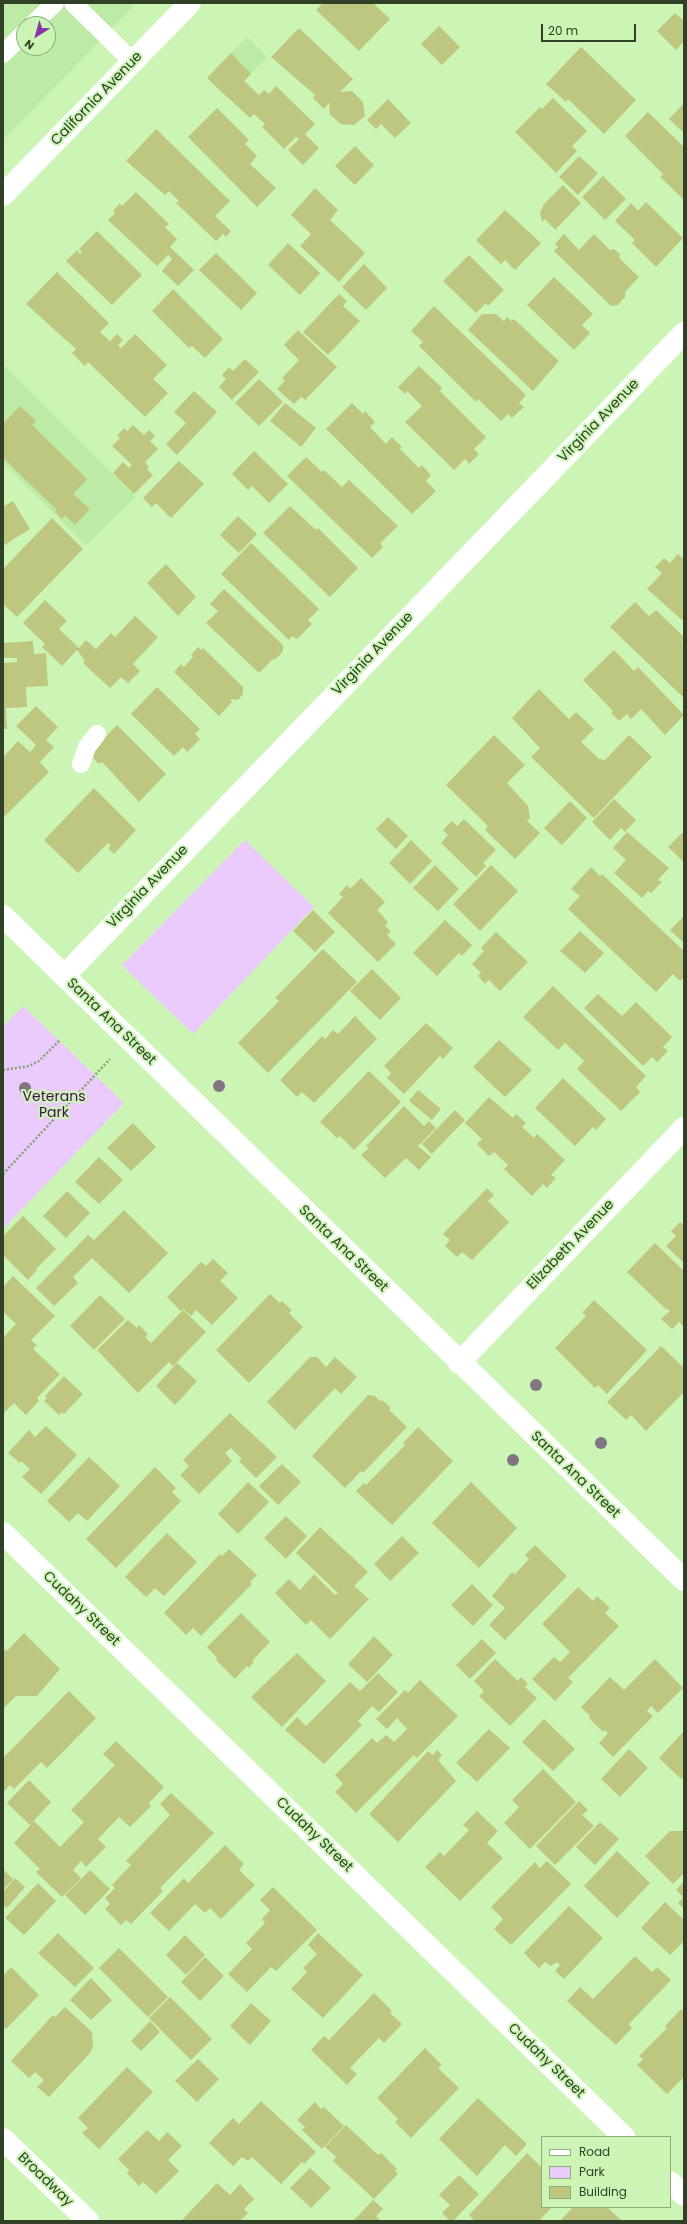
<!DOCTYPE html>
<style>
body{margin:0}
#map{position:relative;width:687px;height:2224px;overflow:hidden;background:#ccf5b5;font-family:Poppins,sans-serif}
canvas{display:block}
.frame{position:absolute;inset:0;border:4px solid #314127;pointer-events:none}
.legend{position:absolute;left:541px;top:2136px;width:130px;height:72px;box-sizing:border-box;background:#ccf5b5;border:1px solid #8ead7c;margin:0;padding:5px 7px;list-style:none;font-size:12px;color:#314127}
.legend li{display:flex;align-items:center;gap:8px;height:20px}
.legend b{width:20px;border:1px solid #8ead7c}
.north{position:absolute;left:16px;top:16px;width:40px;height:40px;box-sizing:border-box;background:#ccf5b5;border:1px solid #8ead7c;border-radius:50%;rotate:217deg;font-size:11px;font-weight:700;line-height:16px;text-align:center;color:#314127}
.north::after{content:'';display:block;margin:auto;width:14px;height:18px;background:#8637a7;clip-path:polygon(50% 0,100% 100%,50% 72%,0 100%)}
.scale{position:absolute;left:541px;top:24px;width:95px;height:18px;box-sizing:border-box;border:2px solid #314127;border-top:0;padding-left:5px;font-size:12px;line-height:14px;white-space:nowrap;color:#314127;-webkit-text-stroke:3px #ccf5b5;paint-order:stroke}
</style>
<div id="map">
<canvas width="687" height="2224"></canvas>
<div class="frame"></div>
<ul class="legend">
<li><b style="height:5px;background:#fff"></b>Road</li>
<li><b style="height:11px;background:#ebcbfb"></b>Park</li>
<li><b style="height:11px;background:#bec77f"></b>Building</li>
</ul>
<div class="north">N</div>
<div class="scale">20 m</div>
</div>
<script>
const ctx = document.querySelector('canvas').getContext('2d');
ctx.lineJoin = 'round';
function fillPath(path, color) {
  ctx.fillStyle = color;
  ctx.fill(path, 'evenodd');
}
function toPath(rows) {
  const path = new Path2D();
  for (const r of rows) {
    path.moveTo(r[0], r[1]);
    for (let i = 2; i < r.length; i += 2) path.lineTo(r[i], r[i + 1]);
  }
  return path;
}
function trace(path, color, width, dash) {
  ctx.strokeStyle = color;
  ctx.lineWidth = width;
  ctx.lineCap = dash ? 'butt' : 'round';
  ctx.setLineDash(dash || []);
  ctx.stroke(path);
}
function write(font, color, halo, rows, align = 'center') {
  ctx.font = font + ' Poppins,sans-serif';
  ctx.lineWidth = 4;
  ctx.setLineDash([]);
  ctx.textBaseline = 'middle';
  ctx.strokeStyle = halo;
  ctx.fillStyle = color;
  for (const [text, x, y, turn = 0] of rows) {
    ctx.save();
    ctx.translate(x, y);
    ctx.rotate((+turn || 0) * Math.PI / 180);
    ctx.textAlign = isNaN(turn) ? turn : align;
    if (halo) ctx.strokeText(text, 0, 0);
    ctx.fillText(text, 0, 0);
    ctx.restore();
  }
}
fillPath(toPath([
 [3,3,131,3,134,6,3,140],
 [24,24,48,24,48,48,24,48],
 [247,37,267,57,227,98,207,78],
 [3,364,136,497,86,545,3,463]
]), '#bdeaa4');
fillPath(toPath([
 [245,840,314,907,193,1034,122,965],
 [23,1006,124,1103,3,1229,3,1027]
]), '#ebcbfb');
fillPath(toPath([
 [323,3,373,3,390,19,359,51,316,10],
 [675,13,684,21,684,41,676,50,657,31],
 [439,26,460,47,442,65,421,44],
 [299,28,353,79,340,92,352,91,363,102,365,116,354,125,341,124,330,115,329,103,324,109,313,98,315,95,271,57],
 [581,47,636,100,604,134,568,99,566,102,546,84],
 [231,53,251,74,244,81,259,95,264,90,269,94,276,86,315,124,305,134,319,148,303,165,288,150,299,139,296,137,284,149,262,127,265,124,254,114,250,118,207,78],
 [553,98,587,131,572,146,577,151,556,173,515,132,540,107,542,109],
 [388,99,411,123,395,138,381,124,376,129,367,120],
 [684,103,684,133,669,119],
 [217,108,249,140,245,144,257,156,250,164,276,188,257,207,188,137],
 [648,112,684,147,684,200,660,177,663,174,625,136],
 [156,129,230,201,215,216,231,231,226,237,223,234,216,241,176,203,179,201,169,191,165,195,126,161],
 [355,146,374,165,355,185,335,166],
 [579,156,598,173,578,195,559,177],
 [603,176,626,199,605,220,582,197],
 [563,185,581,203,555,230,545,219,542,222,540,213,544,204],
 [315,188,338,210,330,220,365,253,339,282,300,246,311,234,291,215],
 [136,192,169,224,165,227,177,239,170,247,194,270,178,286,162,271,172,259,168,255,157,266,108,220,115,213,113,211,120,203,122,206],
 [646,202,683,238,656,267,632,243,635,240,615,221,631,203,638,211],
 [505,210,541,243,515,270,505,260,501,264,476,240],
 [97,231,142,275,112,305,66,261,77,250,80,254,82,252,79,249],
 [564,234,579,250,594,234,610,250,614,249,620,254,619,258,639,277,625,292,625,297,618,305,611,306,554,251,558,247,555,244],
 [288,243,320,273,300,295,268,265],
 [216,253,257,293,241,310,199,270],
 [469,255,504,290,488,306,486,303,476,313,443,281],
 [364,264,387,288,366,310,342,287],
 [57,272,109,323,100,332,110,341,117,334,123,340,118,345,121,348,135,334,167,365,153,379,168,393,145,417,88,362,85,366,72,353,76,349,26,304],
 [554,277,593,314,582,325,590,333,574,350,527,305],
 [173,289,223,339,205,358,192,346,189,348,152,311],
 [339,294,347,301,343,306,360,321,328,355,303,332],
 [434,306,526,395,519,403,524,407,512,418,508,414,501,421,478,399,476,402,419,346,423,342,411,331],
 [482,314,496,314,504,321,507,317,511,321,514,319,559,361,533,391,468,330],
 [298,330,337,367,305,400,301,397,294,404,277,389,285,381,282,378,299,360,284,345],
 [245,359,259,372,232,400,219,387,226,379,222,375,229,367,233,371],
 [419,366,442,388,440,391,486,437,474,449,479,454,469,464,465,459,454,470,405,422,422,406,407,391,405,394,398,387],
 [259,379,283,402,259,426,235,403],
 [194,391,217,412,177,455,166,444,186,423,174,412],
 [285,403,316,428,301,447,270,421],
 [352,403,363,414,365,411,375,422,370,427,386,444,392,437,402,447,400,449,419,468,422,465,431,475,426,481,436,491,412,514,326,429],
 [20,406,36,421,32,425,87,479,73,494,90,509,75,525,65,515,62,519,55,512,57,510,3,458,3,424],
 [133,425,144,435,149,430,155,436,150,441,158,449,145,462,149,467,147,469,153,475,134,494,113,473,123,462,129,468,132,465,112,446,120,438,117,436,124,428,127,431],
 [254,451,288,484,269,503,252,486,248,490,232,474],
 [306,457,322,472,324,470,342,487,349,480,398,526,380,543,383,547,372,558,287,476],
 [179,461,204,484,171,518,156,503,152,507,143,498],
 [13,501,30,529,3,546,3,507],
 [290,506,316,530,318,528,358,568,330,597,263,533],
 [238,516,257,534,239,553,220,535],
 [52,518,83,549,17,617,3,604,3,569],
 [251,543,319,609,308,620,312,624,297,639,292,636,289,640,221,574],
 [678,554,684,560,684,618,682,620,647,589,662,573,655,567,664,558,670,563],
 [166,564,196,597,178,616,147,583],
 [224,589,283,645,283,651,277,658,272,660,259,673,206,623,218,611,210,604],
 [45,600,67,621,59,629,79,648,86,640,96,649,111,633,115,637,135,616,158,637,133,664,140,671,128,683,121,677,110,688,83,663,85,661,77,650,62,666,42,647,45,644,23,623],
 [635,602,649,616,656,610,684,637,682,644,684,646,684,698,610,627],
 [33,641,34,654,46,653,48,686,26,687,27,707,6,708,7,729,3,729,3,663,17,662,17,658,3,658,3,643],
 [198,647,201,650,203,648,243,687,243,694,238,700,230,699,232,702,219,716,174,672,181,664,184,667,193,657,191,655],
 [614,650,634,671,638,667,684,715,665,735,641,709,631,719,627,714,619,721,611,713,613,711,583,680],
 [157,687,200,729,195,734,200,739,187,752,183,747,174,756,131,714],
 [539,689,569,719,576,712,594,729,581,742,599,759,605,760,629,735,652,757,594,818,531,757,540,748,512,718],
 [36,706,58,727,46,740,54,747,40,762,49,772,4,817,3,757,18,741,30,752,36,745,16,726],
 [117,725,166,774,139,802,102,762,99,764,89,754],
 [494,735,525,765,507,783,528,806,530,818,527,821,540,833,515,859,485,830,488,826,446,785],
 [94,788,136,830,114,854,108,848,111,846,108,843,78,873,44,840],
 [614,799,636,820,625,832,621,828,610,840,592,822],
 [570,801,587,818,562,845,544,828],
 [388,817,408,836,396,849,376,829],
 [464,819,496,850,483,863,486,866,476,877,441,843,448,835,443,830,452,821,457,826],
 [627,832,669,868,658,880,662,882,651,893,648,891,642,898,614,873,626,860,613,848],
 [682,833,684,833,684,862,668,847],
 [411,840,432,861,410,884,389,863],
 [435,865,459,889,438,911,413,888],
 [491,865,518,891,480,931,453,904],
 [591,867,600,876,602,874,684,951,684,977,680,981,673,974,656,992,568,909,580,896,571,889],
 [361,878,385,902,377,910,388,922,385,926,391,931,387,935,396,944,378,962,328,913,343,897,339,894,347,885,350,889],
 [313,910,335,932,315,952,293,931],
 [684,916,684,943,670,930],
 [445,920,472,945,462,956,459,953,437,976,413,953],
 [580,931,604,953,585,973,560,951],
 [496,932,528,962,500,991,489,980,485,984,478,976,481,973,472,964,484,951,481,948],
 [323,949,357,982,268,1073,238,1043,279,1001,275,998],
 [372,969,401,998,380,1020,350,991],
 [553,986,646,1076,636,1087,640,1092,621,1111,577,1069,584,1061,565,1043,558,1050,523,1017],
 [598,994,622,1016,636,1002,672,1037,663,1047,668,1051,657,1062,652,1057,643,1066,584,1008],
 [355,1016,377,1039,314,1103,302,1092,297,1097,280,1080,322,1036,325,1039,333,1030,338,1034],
 [426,1023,453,1048,443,1059,440,1056,404,1094,387,1078,391,1073,384,1066],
 [499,1040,532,1070,505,1097,473,1067],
 [369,1071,401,1102,354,1150,340,1136,337,1138,320,1122],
 [563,1078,606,1119,596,1130,593,1127,575,1146,535,1108],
 [418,1090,441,1109,432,1120,409,1101],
 [489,1097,513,1118,516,1114,526,1123,522,1127,534,1138,537,1134,565,1160,551,1175,556,1178,547,1188,543,1184,532,1196,504,1169,508,1165,494,1152,489,1156,477,1144,482,1139,465,1123],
 [404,1106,424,1126,429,1121,436,1128,418,1146,431,1157,419,1170,406,1158,385,1178,361,1155,369,1148,366,1146],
 [455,1110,465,1120,432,1154,422,1144],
 [133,1123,156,1147,131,1171,107,1148],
 [99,1157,123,1180,99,1204,75,1182],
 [487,1188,494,1195,488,1201,509,1222,472,1260,462,1252,457,1257,445,1246,450,1240,443,1234],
 [67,1191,90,1213,66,1238,43,1216],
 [124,1210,168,1253,129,1293,92,1258,73,1277,78,1283,54,1306,36,1288,88,1235,94,1240],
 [23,1216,56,1249,36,1269,37,1270,28,1280,3,1255,3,1236],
 [680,1222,684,1225,684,1263,666,1246,676,1236,671,1231],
 [655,1243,684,1271,684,1327,679,1322,672,1329,661,1319,670,1311,668,1309,667,1310,627,1272],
 [213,1259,228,1273,220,1281,238,1298,212,1325,196,1310,191,1316,183,1309,181,1311,167,1297,201,1262,206,1266],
 [13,1276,55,1316,31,1340,37,1345,33,1349,60,1374,37,1398,39,1401,26,1415,14,1403,3,1414,3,1338,16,1324,3,1312,3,1287],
 [270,1294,280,1303,282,1301,292,1310,289,1313,303,1327,249,1383,216,1350],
 [100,1295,125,1319,94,1350,70,1326],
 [594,1300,647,1350,607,1394,598,1385,595,1388,555,1348,586,1316,582,1313],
 [183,1310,206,1332,173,1366,169,1362,138,1393,97,1350,128,1320,137,1328,139,1325,148,1334,145,1337,151,1343],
 [661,1346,684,1368,684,1392,646,1431,631,1415,626,1420,607,1402],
 [310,1357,317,1357,326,1367,335,1357,357,1377,341,1394,335,1388,295,1430,267,1402],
 [177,1363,197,1381,175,1405,156,1386],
 [64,1376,83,1394,64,1414,62,1412,59,1415,44,1401,47,1398,45,1396],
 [368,1395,375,1396,380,1401,382,1400,391,1408,389,1410,407,1427,363,1473,361,1471,345,1488,312,1456],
 [230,1413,277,1457,256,1478,239,1461,242,1459,231,1448,225,1453,232,1461,199,1494,180,1475,189,1466,183,1460],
 [46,1426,77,1455,41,1494,22,1477,30,1469,21,1461,20,1463,8,1453,29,1430,35,1437],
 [418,1427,453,1461,392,1525,356,1491,364,1483,366,1485,405,1445,403,1443],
 [89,1457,120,1486,87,1521,78,1513,69,1522,47,1501],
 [282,1464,301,1482,278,1505,259,1486],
 [155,1467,176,1488,172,1492,181,1501,116,1568,86,1539],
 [248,1482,269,1502,238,1534,218,1514],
 [471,1482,517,1528,479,1568,432,1523],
 [286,1516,307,1536,286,1559,264,1538],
 [320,1527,368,1572,354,1586,369,1599,330,1639,311,1620,306,1625,275,1593,289,1579,300,1590,314,1574,335,1595,338,1593,296,1553],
 [167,1533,197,1562,164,1596,155,1588,146,1597,125,1577],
 [402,1536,419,1553,390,1581,374,1564],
 [535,1545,567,1576,505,1640,489,1625,505,1608,492,1596,512,1572,515,1574,529,1559,525,1555],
 [229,1549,257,1575,250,1582,252,1584,201,1636,193,1628,186,1635,164,1613,220,1554,222,1556],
 [472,1584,493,1605,473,1626,451,1605],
 [578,1587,593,1601,597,1596,610,1608,605,1613,619,1626,568,1678,573,1682,555,1701,532,1679,554,1657,560,1662,570,1652,542,1624],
 [241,1613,270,1642,252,1661,254,1662,249,1668,247,1666,235,1679,216,1660,217,1658,207,1647],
 [24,1633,60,1669,37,1696,16,1696,3,1709,3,1652,6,1649,7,1651],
 [374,1636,393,1655,367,1682,348,1664],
 [482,1639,496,1653,470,1679,456,1665],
 [297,1653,326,1681,282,1727,251,1697],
 [495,1659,518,1681,521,1677,528,1684,525,1687,537,1698,510,1726,479,1696,484,1691,474,1681],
 [655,1659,683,1688,658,1713,651,1706,647,1711,653,1716,613,1757,599,1743,608,1733,604,1730,603,1732,589,1718,590,1716,581,1707,610,1677,624,1690],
 [378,1673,398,1692,379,1712,372,1706,358,1721,362,1725,324,1764,285,1730,297,1717,306,1726,350,1682,360,1691],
 [420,1680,458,1716,417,1758,414,1755,356,1813,335,1792,343,1784,335,1775,372,1738,377,1743,386,1735,394,1742,407,1729,397,1718,387,1729,376,1719,405,1690,408,1693],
 [69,1691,96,1718,47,1768,41,1762,14,1789,10,1785,3,1792,3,1758],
 [544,1719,575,1749,553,1771,522,1742],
 [489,1729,510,1748,477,1782,456,1763],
 [684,1731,684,1776,681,1779,659,1758],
 [116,1741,164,1787,149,1803,151,1806,130,1827,119,1817,98,1839,106,1847,86,1867,81,1861,73,1870,81,1878,62,1897,36,1872,40,1869,14,1843,34,1821,60,1847,84,1822,71,1810,115,1765,103,1754],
 [629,1749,648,1768,620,1797,601,1779],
 [437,1750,442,1755,438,1760,456,1781,398,1842,369,1814,428,1751,433,1755],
 [543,1769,576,1802,530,1849,504,1823,519,1807,512,1800],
 [29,1780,51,1802,30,1825,7,1803],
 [171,1793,214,1833,160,1888,163,1891,131,1924,126,1920,121,1925,105,1909,110,1904,105,1898,115,1888,112,1885,131,1865,126,1861,170,1815,160,1804],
 [579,1801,588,1810,582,1815,594,1826,555,1865,536,1846],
 [477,1811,498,1831,487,1843,503,1858,460,1901,425,1867,440,1852,444,1856,469,1830,463,1825],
 [600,1822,619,1839,595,1865,576,1847],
 [670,1831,684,1831,684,1873,673,1884,645,1856],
 [225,1845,244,1864,239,1870,255,1885,221,1919,210,1908,205,1913,195,1904,169,1931,150,1913,184,1878,188,1883],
 [617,1851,650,1883,617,1918,584,1886],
 [547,1861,571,1884,511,1945,494,1929,503,1919,491,1907,535,1862,540,1868],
 [3,1869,13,1879,3,1890],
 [90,1870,110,1889,85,1915,65,1895],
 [15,1878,25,1887,7,1908,3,1905,3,1892],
 [684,1881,684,1909,678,1903,683,1897,676,1890],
 [38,1883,56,1901,24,1935,5,1918],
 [273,1887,317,1930,276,1971,271,1967,247,1992,228,1974,252,1949,246,1943,265,1923,262,1919,270,1910,260,1900],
 [665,1902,684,1920,684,1941,670,1955,641,1928],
 [569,1906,603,1938,564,1979,555,1971,560,1965,557,1962,551,1966,545,1962,539,1968,524,1953],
 [58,1933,94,1968,75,1987,38,1953],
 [318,1933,363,1975,323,2018,291,1989,307,1972,303,1968,317,1954,308,1945],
 [185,1935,205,1955,186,1975,166,1955],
 [119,1948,168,1997,148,2017,99,1968],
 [635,1956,652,1972,657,1967,671,1980,629,2024,632,2028,616,2045,567,2001,580,1987,593,1999],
 [205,1957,224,1976,200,2001,181,1982],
 [11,1967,39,1995,6,2029,3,2027,3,1976],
 [91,1978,112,2000,91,2020,70,2000],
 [374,1993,392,2011,390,2013,402,2024,384,2043,379,2038,350,2068,357,2074,347,2085,311,2050,324,2036,329,2040],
 [170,1997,212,2039,191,2060,149,2018],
 [251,2003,271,2021,250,2045,230,2026],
 [65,2007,92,2032,93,2047,90,2053,49,2097,37,2087,44,2080,35,2072,29,2078,11,2061,53,2015,55,2017],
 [681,2009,684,2012,684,2077,667,2094,637,2065,643,2059,639,2056,667,2028,665,2026],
 [150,2021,160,2032,141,2051,131,2041],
 [425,2048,442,2065,438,2068,459,2088,411,2138,395,2122,398,2119,377,2098],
 [198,2059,219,2079,197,2102,175,2081],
 [127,2067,153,2092,99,2149,82,2133,88,2128,78,2118],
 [478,2098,527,2144,516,2156,505,2145,477,2176,439,2139],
 [261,2101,316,2152,304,2164,302,2162,281,2184,252,2157,248,2161,242,2157,233,2166,209,2143,233,2118,239,2124],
 [315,2102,321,2109,324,2107,344,2126,322,2149,302,2130,305,2127,297,2120],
 [346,2125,378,2155,381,2153,397,2169,395,2171,398,2174,374,2199,333,2161,336,2157,325,2147],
 [147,2130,159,2141,167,2132,182,2146,168,2160,179,2171,156,2194,143,2182,139,2186,127,2173,129,2170,118,2159],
 [527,2153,542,2168,542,2207,552,2207,539,2221,475,2221,469,2215],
 [310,2168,331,2188,311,2208,290,2188],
 [459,2175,479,2194,453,2221,450,2221,442,2213,450,2205,439,2195],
 [217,2183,230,2195,240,2184,254,2199,244,2209,248,2213,240,2221,181,2221],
 [373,2200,383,2209,376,2216,381,2221,353,2221],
 [573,2207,607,2207,622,2221,560,2221]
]), '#bec77f');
trace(toPath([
 [3,1070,29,1066,39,1061,60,1040],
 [3,1174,110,1059]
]), '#84a273', 2.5, [2, 2]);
trace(toPath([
 [73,3,133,62],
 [33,24,55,3],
 [3,54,24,33],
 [81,764,87,747,97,734]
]), '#fff', 18);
trace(toPath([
 [64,976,684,333],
 [459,1363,684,1128],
 [3,1533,624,2137],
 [3,2139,88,2221],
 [670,2182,684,2195]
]), '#fff', 22);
trace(toPath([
 [3,195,190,3],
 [3,916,684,1580]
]), '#fff', 22);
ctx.fillStyle = '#807580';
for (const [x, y] of [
 [219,1086],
 [25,1088],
 [536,1385],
 [601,1443],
 [513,1460]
]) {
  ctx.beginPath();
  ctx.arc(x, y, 6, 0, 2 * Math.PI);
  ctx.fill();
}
write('14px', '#314127', '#ccf5b5', [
 ["California Avenue",97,99,-46],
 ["Virginia Avenue",599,421,-46],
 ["Virginia Avenue",373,654,-46],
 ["Virginia Avenue",148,887,-46],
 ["Santa Ana Street",111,1022,44],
 ["Elizabeth Avenue",571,1245,-46],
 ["Santa Ana Street",343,1249,44],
 ["Santa Ana Street",575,1475,44],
 ["Cudahy Street",81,1609,44],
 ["Cudahy Street",314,1835,44],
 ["Cudahy Street",546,2061,44],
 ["Broadway",45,2180,44]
]);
write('14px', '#410c55', '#ccf5b5', [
 ["Veterans",54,1097],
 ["Park",54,1113]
]);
</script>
